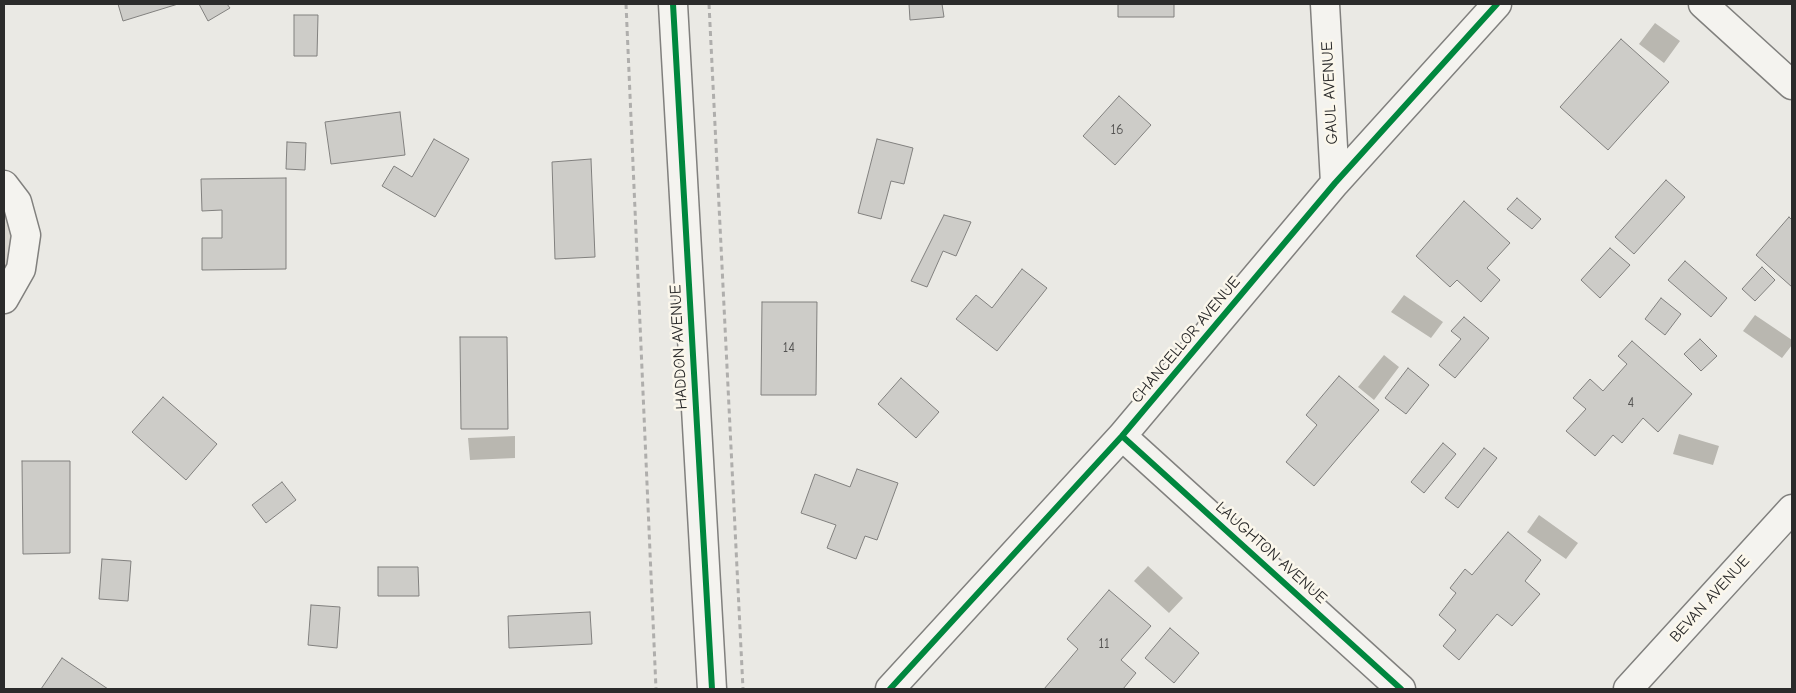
<!DOCTYPE html>
<style>
body{margin:0}
#map{position:relative;width:1796px;height:693px;overflow:hidden;background:#eae9e4;font-family:"Comic Neue",sans-serif}
canvas{display:block}
.frame{position:absolute;inset:0;border:5px solid #2b2b2b;pointer-events:none}
</style>
<div id="map">
<canvas width="1796" height="693"></canvas>
<div class="frame"></div>
</div>
<script>
const ctx = document.querySelector('canvas').getContext('2d');
ctx.lineJoin = 'round';
function fillPath(path, color) {
  ctx.fillStyle = color;
  ctx.fill(path, 'evenodd');
}
function toPath(rows) {
  const path = new Path2D();
  for (const r of rows) {
    path.moveTo(r[0], r[1]);
    for (let i = 2; i < r.length; i += 2) path.lineTo(r[i], r[i + 1]);
  }
  return path;
}
function trace(path, color, width, dash) {
  ctx.strokeStyle = color;
  ctx.lineWidth = width;
  ctx.lineCap = dash ? 'butt' : 'round';
  ctx.setLineDash(dash || []);
  ctx.stroke(path);
}
function write(font, color, halo, rows, align = 'center') {
  ctx.font = font + ' "Comic Neue",sans-serif';
  ctx.lineWidth = 5;
  ctx.setLineDash([]);
  ctx.textBaseline = 'middle';
  ctx.strokeStyle = halo;
  ctx.fillStyle = color;
  for (const [text, x, y, turn = 0] of rows) {
    ctx.save();
    ctx.translate(x, y);
    ctx.rotate((+turn || 0) * Math.PI / 180);
    ctx.textAlign = isNaN(turn) ? turn : align;
    if (halo) ctx.strokeText(text, 0, 0);
    ctx.fillText(text, 0, 0);
    ctx.restore();
  }
}
fillPath(toPath([
 [4,185,17,202,4,299]
]), '#dbd8d1');
fillPath(toPath([
 [1655,23,1680,41,1664,63,1639,44],
 [1404,295,1443,322,1431,338,1391,312],
 [1755,315,1792,340,1792,345,1782,358,1743,331],
 [1384,355,1399,367,1374,400,1358,387],
 [1679,434,1719,446,1713,465,1673,454],
 [515,436,515,458,470,460,468,438],
 [1539,515,1578,543,1566,559,1527,532],
 [1148,566,1183,598,1169,613,1134,581]
]), '#b9b7b0');
const building = toPath([
 [118,4,178,4,123,21,118,4],
 [199,4,227,4,230,8,208,21,199,4],
 [909,4,942,4,944,17,910,20,909,4],
 [1118,4,1174,4,1174,17,1118,17,1118,4],
 [294,15,318,15,317,56,294,56,294,15],
 [1621,39,1669,82,1608,150,1560,107,1621,39],
 [1119,96,1151,125,1115,165,1083,136,1119,96],
 [400,112,405,155,331,164,325,122,400,112],
 [434,139,469,159,435,217,382,186,394,166,412,177,434,139],
 [877,139,913,148,904,184,891,181,881,219,858,213,877,139],
 [287,142,306,143,305,170,286,169,287,142],
 [591,159,595,257,555,259,552,162,591,159],
 [286,178,286,269,202,270,202,238,222,238,222,210,202,211,201,179,286,178],
 [1666,180,1685,197,1634,254,1615,237,1666,180],
 [1517,198,1541,219,1532,229,1507,209,1517,198],
 [1464,201,1510,243,1487,268,1500,280,1481,302,1457,280,1450,287,1416,256,1464,201],
 [944,215,971,222,956,256,943,251,927,287,911,281,944,215],
 [1789,217,1792,220,1792,287,1756,255,1789,217],
 [1610,248,1630,265,1600,298,1581,280,1610,248],
 [1685,261,1727,298,1711,317,1668,280,1685,261],
 [1762,267,1775,280,1755,301,1742,289,1762,267],
 [1022,269,1047,288,997,351,956,319,976,295,992,308,1022,269],
 [1661,298,1681,314,1665,335,1645,319,1661,298],
 [762,302,817,302,816,395,761,395,762,302],
 [1464,317,1489,338,1455,378,1439,365,1461,339,1451,331,1464,317],
 [460,337,507,337,508,429,461,429,460,337],
 [1700,339,1717,356,1701,371,1684,354,1700,339],
 [1632,341,1692,394,1658,432,1643,418,1622,443,1613,435,1595,456,1566,431,1586,409,1573,398,1590,379,1603,391,1627,364,1618,356,1632,341],
 [1408,368,1429,385,1406,414,1385,398,1408,368],
 [1339,376,1379,410,1314,486,1286,462,1317,425,1306,415,1339,376],
 [901,378,939,412,916,438,878,404,901,378],
 [163,397,217,444,186,480,132,432,163,397],
 [1443,443,1456,454,1424,493,1411,482,1443,443],
 [1484,448,1497,458,1458,508,1445,498,1484,448],
 [22,461,70,461,70,553,23,554,22,461],
 [857,469,898,483,877,540,865,536,856,559,827,548,836,525,801,513,815,474,850,487,857,469],
 [282,482,296,500,266,523,252,505,282,482],
 [1508,532,1541,560,1525,581,1540,594,1512,626,1497,614,1459,660,1443,646,1456,630,1439,615,1456,593,1450,588,1465,569,1472,575,1508,532],
 [102,559,131,561,128,601,99,599,102,559],
 [378,567,418,567,419,596,378,596,378,567],
 [1109,590,1151,626,1121,660,1136,673,1123,689,1044,689,1078,649,1067,639,1109,590],
 [311,605,340,607,337,648,308,645,311,605],
 [590,612,592,644,509,648,508,616,590,612],
 [1170,628,1199,653,1174,683,1145,658,1170,628],
 [62,658,108,689,109,689,41,689,62,658]
]);
fillPath(building, '#cdccc8');
trace(building, '#81807e', 1);
const minor = toPath([
 [673,4,712,689],
 [1325,4,1335,183],
 [1703,4,1792,85],
 [4,185,17,202,26,235,21,269,4,299],
 [1122,436,1401,689],
 [890,689,1122,436,1335,183,1497,4],
 [1628,689,1792,509]
]);
trace(minor, '#81807e', 31);
trace(toPath([
 [626,4,656,689],
 [709,4,743,689]
]), '#afaeac', 3, [5, 4]);
trace(minor, '#f4f3ef', 28);
trace(toPath([
 [673,4,712,689],
 [1122,436,1401,689],
 [890,689,1122,436,1335,183,1497,4]
]), '#00873e', 6);
write('14px', '#545352', null, [
 ["16",1117,130],
 ["14",789,348],
 ["4",1631,403],
 ["11",1104,644]
]);
write('16px', '#2b2b2b', '#fbf7ec', [
 ["GAUL AVENUE",1330,93,-93],
 ["CHANCELLOR AVENUE",1186,340,-50],
 ["HADDON AVENUE",679,347,-93],
 ["LAUGHTON AVENUE",1271,553,42],
 ["BEVAN AVENUE",1710,599,-48]
]);
</script>
